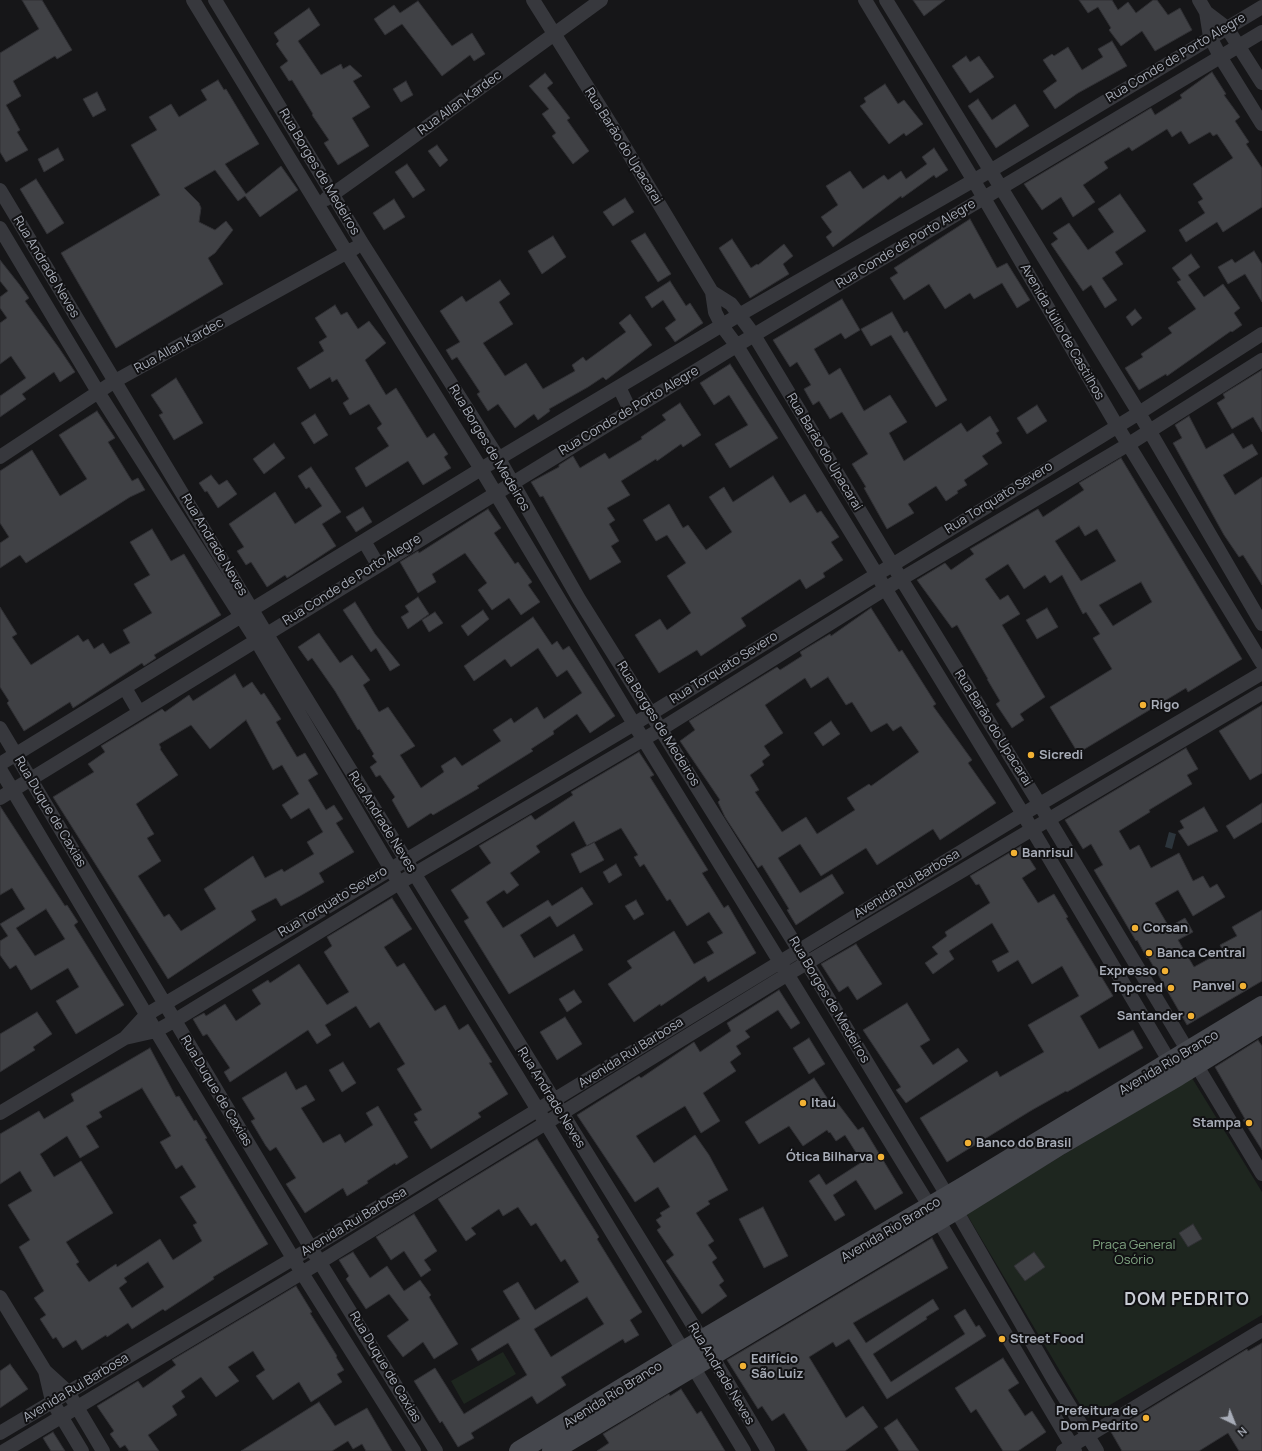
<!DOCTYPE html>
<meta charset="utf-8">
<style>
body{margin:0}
#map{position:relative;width:1262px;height:1451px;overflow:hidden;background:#161618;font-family:Manrope,sans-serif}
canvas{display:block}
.north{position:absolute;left:1214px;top:1403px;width:40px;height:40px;-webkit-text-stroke:3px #111113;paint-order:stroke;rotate:137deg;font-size:11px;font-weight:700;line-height:16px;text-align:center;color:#a8adb8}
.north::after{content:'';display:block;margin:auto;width:14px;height:18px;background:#a8adb8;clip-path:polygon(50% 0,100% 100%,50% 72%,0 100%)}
</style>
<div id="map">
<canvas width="1262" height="1451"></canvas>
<div class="north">N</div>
</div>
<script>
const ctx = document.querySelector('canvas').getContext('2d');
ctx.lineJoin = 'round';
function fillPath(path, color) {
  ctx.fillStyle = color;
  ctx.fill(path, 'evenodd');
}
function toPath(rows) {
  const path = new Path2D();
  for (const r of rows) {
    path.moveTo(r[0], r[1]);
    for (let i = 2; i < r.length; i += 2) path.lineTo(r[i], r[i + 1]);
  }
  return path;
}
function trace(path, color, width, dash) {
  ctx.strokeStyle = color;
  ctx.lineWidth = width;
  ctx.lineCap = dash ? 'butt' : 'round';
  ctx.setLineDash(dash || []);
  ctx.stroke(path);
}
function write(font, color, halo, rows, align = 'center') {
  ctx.font = font + ' Manrope,sans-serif';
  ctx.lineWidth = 4;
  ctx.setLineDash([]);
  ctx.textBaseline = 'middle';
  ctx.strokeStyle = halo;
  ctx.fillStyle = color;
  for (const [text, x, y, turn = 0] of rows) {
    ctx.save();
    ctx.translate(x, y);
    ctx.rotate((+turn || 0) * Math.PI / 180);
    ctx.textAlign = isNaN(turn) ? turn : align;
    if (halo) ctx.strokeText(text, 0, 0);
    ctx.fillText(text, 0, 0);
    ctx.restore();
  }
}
fillPath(toPath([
 [1192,1078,1262,1192,1262,1315,1088,1418,966,1213],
 [503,1352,516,1374,464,1404,451,1381]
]), '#1e261f');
fillPath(toPath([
 [1169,832,1176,834,1172,849,1165,847]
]), '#2c353c');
const building = toPath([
 [22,0,42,0,72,50,57,59,55,56,13,81,21,96,6,105,20,130,17,132,28,150,6,162,0,152,0,53,39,29,22,0],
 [913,0,945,0,924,16,913,0],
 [1079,0,1112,0,1118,10,1128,2,1136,13,1153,0,1157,0,1168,15,1180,8,1192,30,1155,51,1142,31,1121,46,1109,30,1111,28,1098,7,1088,13,1079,0],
 [418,1,452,46,472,33,485,54,474,61,470,55,442,76,402,24,385,35,374,19,394,5,400,13,418,1],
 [309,8,320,25,298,41,321,75,341,64,343,69,350,65,362,76,353,81,370,107,352,118,369,146,338,165,324,143,329,140,312,115,313,114,292,80,289,81,280,67,288,61,276,44,279,41,274,33,309,8],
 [1112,41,1127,66,1078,93,1055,109,1043,91,1057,81,1043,60,1052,54,1054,56,1068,47,1082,70,1103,57,1098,49,1112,41],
 [966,56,970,62,979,56,994,77,970,93,952,66,966,56],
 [1212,72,1226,94,1224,95,1240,117,1235,121,1249,142,1246,144,1262,168,1262,207,1223,232,1217,222,1186,242,1179,230,1205,213,1198,202,1203,199,1193,184,1233,158,1217,134,1213,136,1210,132,1189,144,1181,131,1172,137,1167,129,1132,151,1129,147,1104,162,1108,168,1083,185,1095,202,1073,217,1061,197,1042,210,1024,184,1151,108,1155,115,1182,98,1180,95,1212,72],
 [545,73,553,83,547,88,570,118,567,120,589,151,573,164,552,136,556,133,542,114,549,109,529,86,545,73],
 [218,80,224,90,226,89,259,144,225,164,246,194,281,166,298,190,260,217,245,196,238,201,215,170,184,188,199,203,201,208,199,222,215,230,226,221,233,230,215,253,208,258,223,284,116,348,61,253,160,195,131,145,157,130,149,117,171,104,179,117,207,100,201,90,218,80],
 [406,81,413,95,401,102,393,89,406,81],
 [885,84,898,104,904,100,923,124,906,136,904,133,889,144,860,106,866,102,864,98,885,84],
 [97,92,106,110,93,117,83,99,97,92],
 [978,99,992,120,1015,104,1029,126,996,148,968,106,978,99],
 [437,145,448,160,440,167,428,151,437,145],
 [58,148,64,160,44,172,38,159,58,148],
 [934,148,948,170,936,178,934,175,902,198,901,196,833,247,826,237,832,232,821,217,838,205,826,186,850,171,863,189,884,175,888,180,901,171,906,179,927,164,922,157,934,148],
 [407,164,425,190,413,198,395,172,407,164],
 [36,179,64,223,47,234,20,189,36,179],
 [1120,194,1146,231,1115,252,1123,264,1102,278,1117,300,1105,308,1091,285,1083,291,1051,244,1058,239,1053,233,1069,223,1088,250,1114,232,1098,209,1120,194],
 [625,198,634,212,613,226,603,212,625,198],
 [394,199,405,217,384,230,373,213,394,199],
 [970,219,997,268,1007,263,1030,300,1017,308,1002,283,974,299,970,293,945,309,929,284,904,300,890,278,898,273,894,268,970,219],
 [645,233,671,274,658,282,631,241,645,233],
 [553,236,566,257,542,274,528,251,553,236],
 [732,239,751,268,757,264,758,265,784,244,793,256,783,264,789,274,750,298,719,248,732,239],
 [1254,251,1262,264,1262,302,1245,274,1228,284,1218,267,1232,259,1235,263,1254,251],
 [1191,254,1200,267,1188,275,1204,297,1223,284,1240,308,1234,313,1242,325,1232,332,1231,331,1167,376,1166,374,1139,390,1125,368,1143,357,1141,354,1172,333,1168,328,1196,309,1177,282,1181,280,1172,268,1191,254],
 [0,260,19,284,29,298,25,301,59,348,75,372,60,382,54,372,22,394,26,399,0,417,0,396,26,378,11,356,0,364,0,323,7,318,0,308,0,297,8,291,0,281,0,260],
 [500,280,510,294,499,302,513,324,483,343,505,376,526,363,543,389,575,371,572,365,583,357,586,361,626,332,619,323,630,314,652,345,606,380,603,377,588,387,549,409,550,411,538,420,534,414,515,428,498,404,488,411,477,394,480,392,457,357,452,360,446,350,460,342,440,311,462,296,466,302,500,280],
 [670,281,686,306,690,303,703,323,675,342,665,328,676,320,663,300,652,308,645,297,670,281],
 [842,299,860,330,845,339,841,333,814,349,829,375,840,368,864,411,890,395,907,422,889,433,904,461,961,423,967,432,990,416,999,431,996,433,1002,443,982,456,988,464,964,480,967,485,957,491,958,493,946,501,936,486,908,504,914,513,887,529,864,488,866,487,852,464,868,454,842,412,830,419,819,401,813,405,804,389,811,385,797,362,790,367,773,340,842,299],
 [335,305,341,315,347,312,358,329,369,321,386,343,365,360,386,395,396,388,427,438,434,433,448,454,444,457,451,468,423,485,408,461,366,487,355,468,389,446,377,428,382,424,369,404,350,415,343,403,349,399,337,379,332,382,330,377,310,389,297,368,324,351,319,342,327,337,315,318,335,305],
 [1135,309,1142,318,1132,326,1126,317,1135,309],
 [892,312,904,333,907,331,947,400,936,407,891,335,871,346,861,329,892,312],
 [730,364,778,438,730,468,715,444,748,425,729,395,714,405,700,383,730,364],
 [1262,370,1262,432,1253,417,1232,429,1217,403,1225,398,1223,394,1262,370],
 [176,378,203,423,174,440,159,415,163,413,151,395,176,378],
 [680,403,701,435,683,447,681,444,657,461,656,459,621,481,630,495,607,508,615,520,609,524,619,541,611,546,621,562,590,580,543,496,540,497,531,482,559,467,559,465,573,456,580,468,605,453,609,459,642,439,641,437,666,420,662,415,680,403],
 [1037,405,1047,421,1027,434,1017,418,1037,405],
 [97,411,115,438,108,442,132,481,138,478,145,490,130,497,26,563,20,555,0,568,0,543,9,537,0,523,0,471,32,450,60,496,87,479,59,435,97,411],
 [315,414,328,435,314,444,301,423,315,414],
 [1189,416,1206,449,1233,433,1243,449,1252,444,1258,454,1223,475,1235,495,1262,477,1262,585,1243,555,1239,557,1224,535,1173,443,1182,438,1175,425,1189,416],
 [274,443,285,458,264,474,253,459,274,443],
 [1121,458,1242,659,1188,692,1186,688,1078,753,1050,707,1112,669,1093,638,1100,634,1086,612,1083,614,1062,575,1050,583,1045,575,1024,589,1008,564,985,579,1000,600,1008,595,1020,614,1002,625,1045,697,1020,714,1024,720,1012,728,996,704,1000,701,987,679,988,679,957,625,952,628,917,580,945,563,951,570,974,554,970,549,1038,509,1043,517,1084,490,1079,483,1121,458],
 [1079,526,1085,536,1097,529,1116,561,1081,581,1055,541,1079,526],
 [1141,582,1152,602,1113,626,1099,605,1141,582],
 [311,467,341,512,322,524,336,546,287,578,285,575,267,587,251,562,246,565,237,551,244,547,229,524,275,492,295,524,322,506,309,487,306,489,298,476,311,467],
 [211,475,219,485,227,480,237,494,218,508,207,491,205,492,199,483,211,475],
 [773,476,790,503,805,494,817,513,821,511,839,537,831,542,843,560,823,573,825,577,806,589,800,579,741,618,746,626,701,656,697,650,659,673,635,635,660,619,667,630,691,613,667,576,686,563,667,535,656,541,643,520,669,504,683,528,688,525,706,550,732,532,709,497,724,487,733,502,773,476],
 [363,507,372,522,356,532,346,517,363,507],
 [488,509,501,528,494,533,515,564,518,562,532,582,528,585,540,602,521,615,509,598,492,610,478,590,487,583,465,553,432,574,436,582,418,593,400,562,418,551,419,553,488,509],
 [152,529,171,561,184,554,221,615,154,655,156,658,144,666,142,663,73,708,70,702,24,731,7,703,9,701,0,687,0,607,17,634,12,637,31,665,78,635,83,642,88,639,94,649,103,643,110,654,130,643,123,630,152,613,134,584,150,575,130,542,152,529],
 [418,597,429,614,408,629,401,617,409,612,405,606,418,597],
 [355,602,375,634,400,665,390,671,376,648,371,652,343,610,355,602],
 [871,608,899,652,902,650,936,704,933,706,972,760,968,763,996,803,940,840,933,829,877,865,866,848,821,876,800,844,778,858,800,893,832,874,844,893,796,925,787,910,789,909,762,865,758,868,725,817,718,802,720,800,680,741,695,730,689,721,777,667,780,670,802,656,800,652,830,634,831,636,871,608],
 [828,677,846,705,852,702,871,732,887,723,893,731,901,726,919,752,871,786,869,784,847,798,855,810,817,834,806,817,782,832,755,792,759,790,750,775,764,765,762,761,770,755,764,746,783,733,765,705,805,678,811,688,828,677],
 [1047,608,1058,627,1037,639,1026,620,1047,608],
 [483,610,489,619,468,636,461,626,483,610],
 [435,612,443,623,429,632,422,620,435,612],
 [533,617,552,645,557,641,563,650,569,646,615,716,590,733,577,714,553,731,554,734,531,749,533,751,477,786,479,788,433,815,431,813,408,828,392,800,395,797,380,775,376,777,370,767,377,762,372,756,374,754,359,729,358,730,335,691,312,658,308,661,298,647,319,633,340,663,352,655,370,680,363,685,379,712,388,707,415,746,400,755,421,788,444,772,441,766,455,757,462,766,501,741,493,730,511,718,514,723,537,707,544,719,582,693,567,670,557,677,538,648,511,667,505,659,474,681,464,666,533,617],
 [235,674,243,688,252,682,261,695,264,693,281,719,276,722,297,757,305,753,318,774,308,780,326,810,334,805,343,819,336,823,354,852,319,873,324,882,300,896,281,906,276,898,251,911,256,920,168,979,53,797,94,772,88,764,105,752,101,746,162,709,165,712,189,695,193,701,235,674],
 [246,720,273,770,282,765,299,794,282,805,291,819,309,808,323,832,307,842,314,854,284,872,282,869,265,878,253,856,204,889,216,909,181,931,169,914,164,917,138,876,161,861,147,838,154,834,136,804,178,775,160,749,161,748,159,744,191,725,210,749,246,720],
 [1262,705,1262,773,1250,780,1219,731,1262,705],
 [831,721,840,734,823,746,814,733,831,721],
 [1186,748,1198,769,1187,775,1192,784,1149,810,1150,812,1119,831,1130,850,1139,845,1151,868,1179,853,1193,881,1203,876,1210,888,1217,884,1225,897,1193,916,1178,890,1155,903,1169,927,1185,918,1193,932,1178,940,1194,967,1223,951,1220,945,1237,936,1232,927,1262,910,1262,981,1187,1025,1148,957,1147,958,1137,940,1136,941,1094,870,1103,865,1091,844,1083,849,1065,820,1186,748],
 [639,752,654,775,650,777,708,870,702,873,724,908,728,905,756,953,708,982,705,976,661,1006,660,1004,634,1022,608,984,632,968,627,961,674,931,694,964,714,953,707,942,723,933,709,912,687,926,670,899,667,901,644,864,640,867,634,857,638,855,621,828,587,846,574,821,536,846,540,852,510,873,519,885,507,894,504,890,486,902,503,928,548,900,552,906,582,887,593,904,557,927,550,916,520,935,534,958,574,934,583,950,509,994,464,921,469,918,451,890,491,863,479,846,531,815,535,820,573,795,571,792,639,752],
 [1262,803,1262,822,1234,839,1226,826,1262,803],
 [0,806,65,906,67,905,78,922,74,925,124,1005,76,1034,56,1001,79,987,68,968,31,990,16,965,10,969,0,955,0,941,8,936,0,924,25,909,12,888,0,895,0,806],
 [46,909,65,939,35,956,16,928,46,909],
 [1204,807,1218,831,1188,846,1178,831,1184,828,1180,821,1204,807],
 [594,842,604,860,580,873,571,854,594,842],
 [1021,846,1036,869,1022,878,1038,903,1054,894,1068,917,1066,918,1113,996,1080,1016,1099,1049,1133,1030,1143,1048,1067,1092,1066,1091,1032,1110,947,1162,920,1118,997,1071,1000,1077,1044,1052,1028,1025,1079,996,1062,966,1032,984,1018,960,998,972,992,961,1009,952,992,923,949,951,954,959,933,974,925,963,938,954,932,947,947,936,945,932,990,903,979,884,976,885,970,876,1021,846],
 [616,864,622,875,609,883,603,872,616,864],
 [392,898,412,929,384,947,397,967,404,963,435,1011,445,1005,459,1030,468,1024,492,1062,489,1063,508,1094,478,1113,481,1117,431,1149,414,1122,418,1120,414,1114,422,1110,397,1069,405,1064,379,1022,370,1028,356,1006,325,1025,331,1035,317,1044,308,1030,230,1082,224,1072,230,1068,207,1034,203,1036,193,1019,204,1013,206,1016,225,1004,236,1021,261,1004,252,990,268,980,270,983,299,964,327,1005,349,992,324,952,332,946,327,937,392,898],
 [636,900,644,914,634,920,625,906,636,900],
 [856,944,882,984,857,1000,848,986,839,992,821,964,856,944],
 [574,990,582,1002,567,1012,559,999,574,990],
 [779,990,800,1023,791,1029,778,1010,745,1031,750,1037,736,1046,741,1054,730,1062,736,1071,703,1093,720,1121,701,1133,685,1106,636,1136,654,1163,695,1135,709,1155,728,1190,708,1201,710,1204,696,1213,714,1241,708,1245,717,1258,712,1262,724,1281,719,1285,727,1296,702,1314,666,1261,674,1255,657,1230,661,1227,656,1220,662,1216,660,1213,670,1207,658,1187,635,1202,577,1115,639,1076,641,1078,694,1042,700,1052,731,1031,727,1023,779,990],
 [907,1003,930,1040,920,1046,933,1065,958,1048,968,1061,906,1103,896,1090,901,1087,863,1030,907,1003],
 [37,1012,52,1034,33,1047,35,1050,0,1072,0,1034,37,1012],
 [565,1017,582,1044,557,1060,540,1032,565,1017],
 [809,1038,825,1064,809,1074,793,1048,809,1038],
 [1258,1040,1262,1046,1262,1150,1243,1120,1245,1119,1215,1067,1258,1040],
 [150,1048,176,1097,179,1096,194,1121,196,1120,207,1138,205,1139,268,1244,213,1277,214,1279,165,1311,163,1309,132,1329,128,1323,107,1337,106,1335,82,1350,76,1340,63,1348,56,1337,53,1339,40,1319,46,1315,34,1298,44,1291,19,1247,30,1240,8,1205,32,1191,20,1171,0,1184,0,1134,39,1111,44,1119,74,1101,71,1094,150,1048],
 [142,1088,171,1136,160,1142,176,1169,182,1165,196,1187,180,1197,197,1223,193,1225,202,1241,173,1260,160,1239,117,1267,116,1264,89,1282,76,1264,79,1262,66,1242,113,1213,81,1161,54,1177,40,1154,67,1136,80,1158,99,1147,86,1126,102,1117,99,1112,142,1088],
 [148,1262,164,1287,132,1308,119,1288,127,1282,124,1278,148,1262],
 [343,1062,356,1083,342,1092,329,1070,343,1062],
 [286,1072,296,1090,306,1085,315,1100,301,1108,323,1143,340,1134,345,1143,373,1125,366,1113,378,1106,408,1157,396,1165,395,1163,367,1181,368,1183,347,1196,343,1188,305,1213,286,1184,296,1178,276,1147,270,1151,266,1146,251,1121,255,1119,242,1098,286,1072],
 [814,1078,831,1104,836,1101,858,1130,863,1127,903,1193,875,1210,856,1180,833,1195,845,1215,835,1221,809,1181,819,1174,826,1185,862,1162,845,1135,836,1141,830,1132,829,1133,827,1130,803,1146,789,1126,759,1144,745,1122,814,1078],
 [537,1139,599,1237,597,1239,642,1312,630,1320,639,1335,625,1343,623,1339,561,1377,566,1385,537,1404,532,1396,471,1433,474,1438,458,1447,442,1421,440,1423,414,1381,435,1368,464,1414,527,1375,508,1343,478,1361,471,1349,520,1319,503,1291,518,1282,535,1310,579,1282,565,1259,561,1262,536,1223,531,1226,518,1207,503,1216,499,1209,471,1228,476,1234,466,1241,438,1199,537,1139],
 [587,1297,604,1324,551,1357,534,1329,587,1297],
 [763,1207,788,1256,764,1268,739,1219,763,1207],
 [414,1214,437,1251,424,1260,431,1270,421,1277,404,1251,391,1260,376,1237,414,1214],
 [1193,1224,1202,1239,1188,1247,1179,1233,1193,1224],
 [932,1238,948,1268,853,1323,866,1343,933,1299,939,1309,926,1317,927,1319,873,1354,891,1382,965,1334,954,1316,965,1309,976,1327,979,1325,986,1336,887,1399,849,1339,836,1347,833,1342,809,1357,846,1418,863,1406,878,1427,845,1451,808,1451,784,1413,772,1421,762,1406,758,1409,727,1360,932,1238],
 [353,1252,370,1278,387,1266,404,1291,420,1280,431,1295,429,1297,458,1344,434,1359,423,1342,403,1357,387,1336,409,1320,389,1294,366,1309,346,1279,349,1276,339,1260,353,1252],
 [1034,1252,1045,1267,1025,1281,1014,1266,1034,1252],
 [296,1286,312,1312,310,1313,337,1356,336,1357,344,1370,337,1374,342,1382,311,1402,299,1382,273,1400,256,1376,265,1370,253,1351,228,1367,239,1381,216,1397,201,1377,181,1391,185,1397,172,1406,177,1415,148,1435,159,1451,129,1451,125,1445,120,1448,110,1434,114,1431,97,1406,138,1381,143,1388,176,1365,172,1360,296,1286],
 [1262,1343,1262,1451,1239,1451,1228,1433,1199,1451,1122,1451,1111,1432,1247,1349,1248,1351,1262,1343],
 [1003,1358,1019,1383,1008,1390,1025,1416,1032,1411,1046,1432,1018,1451,1003,1451,976,1409,971,1413,955,1388,1003,1358],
 [10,1364,28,1389,0,1408,0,1371,10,1364],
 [681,1389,697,1414,701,1411,725,1451,597,1451,609,1443,603,1434,669,1394,670,1396,681,1389],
 [319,1402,335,1426,367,1408,392,1451,366,1451,362,1444,353,1449,348,1441,332,1451,241,1451,319,1402],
 [897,1419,919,1451,899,1451,884,1428,897,1419],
 [53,1432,65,1451,51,1451,43,1438,53,1432]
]);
fillPath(building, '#404145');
trace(building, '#303034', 1);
trace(toPath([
 [193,0,347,253,481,469,634,724,938,1220,1075,1451],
 [215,0,362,243,499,459,579,599,807,963,956,1210,1052,1377,1097,1451],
 [533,0,617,134,712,292,715,312,722,326,737,346,1023,814,1174,1069],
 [865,0,974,181,1117,426,1262,663],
 [886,0,1139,413,1262,624],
 [1199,0,1206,12,1227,28,1262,83],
 [1206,12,1210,37,1221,58,1262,124],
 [0,190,266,633,712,1356,768,1451],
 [326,199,395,150,601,0],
 [0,228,98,392,256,640,399,883,538,1110,744,1451],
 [712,292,731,304,754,335,892,564,1040,805,1262,1174],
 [619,387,630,410],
 [0,457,115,381,355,248],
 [364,541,378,565],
 [125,688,139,712],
 [0,728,311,1248,436,1451],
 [0,764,481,469,739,315,990,171,1262,7],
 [0,769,156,1031,302,1273,414,1451],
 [0,798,754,335,1262,32],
 [125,1038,156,1031,174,1021,399,883,661,729,901,579,1129,444,1262,360],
 [0,1113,125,1038,146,1015,634,724,1139,413,1262,334],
 [0,1297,45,1371,68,1392,103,1451],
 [45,1371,52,1401,82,1451],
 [0,1433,311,1248,1023,814,1262,673],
 [4,1451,320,1262,788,974,1262,693],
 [1063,1451,1262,1330]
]), '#37383d', 14);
trace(toPath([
 [519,1451,683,1351,965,1186,1262,1006],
 [552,1451,956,1210,1060,1145,1178,1076,1262,1024]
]), '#45474d', 20);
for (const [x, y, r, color] of [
 [1143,705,4,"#f2b134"],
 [1031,755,4,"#f2b134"],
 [1014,853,4,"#f2b134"],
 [1135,928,4,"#f2b134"],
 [1149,953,4,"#f2b134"],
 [1165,971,4,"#f2b134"],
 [1243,986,4,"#f2b134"],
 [1171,988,4,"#f2b134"],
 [1191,1016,4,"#f2b134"],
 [803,1103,4,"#f2b134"],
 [1249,1123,4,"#f2b134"],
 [968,1143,4,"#f2b134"],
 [881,1157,4,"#f2b134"],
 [1002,1339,4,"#f2b134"],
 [743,1366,4,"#f2b134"],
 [1146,1418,4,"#f2b134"]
]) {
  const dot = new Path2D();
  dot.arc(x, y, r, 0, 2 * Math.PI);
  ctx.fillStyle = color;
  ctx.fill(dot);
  trace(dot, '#111113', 1.5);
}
write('13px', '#a8adb8', '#111113', [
 ["Rua Conde de Porto Alegre",1176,58,-31],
 ["Rua Allan Kardec",460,103,-36],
 ["Rua Barão do Upacarai",623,146,58],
 ["Rua Borges de Medeiros",319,172,59],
 ["Rua Conde de Porto Alegre",906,244,-31],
 ["Rua Andrade Neves",46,267,59],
 ["Avenida Júlio de Castilhos",1062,332,60],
 ["Rua Allan Kardec",179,346,-29],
 ["Rua Conde de Porto Alegre",629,411,-31],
 ["Rua Borges de Medeiros",489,448,59],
 ["Rua Barão do Upacarai",824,452,59],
 ["Rua Torquato Severo",999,498,-32],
 ["Rua Andrade Neves",214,545,59],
 ["Rua Conde de Porto Alegre",352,580,-32],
 ["Rua Torquato Severo",724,668,-32],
 ["Rua Borges de Medeiros",658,724,58],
 ["Rua Barão do Upacarai",993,728,58],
 ["Rua Duque de Caxias",50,812,59],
 ["Rua Andrade Neves",382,822,58],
 ["Avenida Rui Barbosa",907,884,-31],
 ["Rua Torquato Severo",333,902,-31],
 ["Rua Borges de Medeiros",829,1000,59],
 ["Avenida Rui Barbosa",631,1053,-32],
 ["Avenida Rio Branco",1169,1063,-31],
 ["Rua Duque de Caxias",216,1091,59],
 ["Rua Andrade Neves",551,1098,58],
 ["Avenida Rui Barbosa",354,1222,-31],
 ["Avenida Rio Branco",891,1230,-31],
 ["Rua Duque de Caxias",385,1367,59],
 ["Rua Andrade Neves",721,1374,59],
 ["Avenida Rui Barbosa",76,1388,-31],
 ["Avenida Rio Branco",613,1395,-32]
]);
write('bold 13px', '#a8adb8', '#111113', [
 ["Rigo",1151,705],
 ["Sicredi",1039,755],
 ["Banrisul",1022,853],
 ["Corsan",1143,928],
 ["Banca Central",1157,953],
 ["Expresso",1157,971,"right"],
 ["Panvel",1235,986,"right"],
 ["Topcred",1163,988,"right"],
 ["Santander",1183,1016,"right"],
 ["Itaú",811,1103],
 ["Stampa",1241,1123,"right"],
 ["Banco do Brasil",976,1143],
 ["Ótica Bilharva",873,1157,"right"],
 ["Street Food",1010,1339],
 ["Edifício",751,1359],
 ["São Luiz",751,1374],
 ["Prefeitura de",1138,1411,"right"],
 ["Dom Pedrito",1138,1426,"right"]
], 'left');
write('13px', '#7fa381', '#111113', [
 ["Praça General",1134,1245],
 ["Osório",1134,1260]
]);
ctx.letterSpacing = '1px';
write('bold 17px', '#c9ccd4', '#111113', [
 ["DOM PEDRITO",1187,1300]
]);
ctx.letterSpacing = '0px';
</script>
